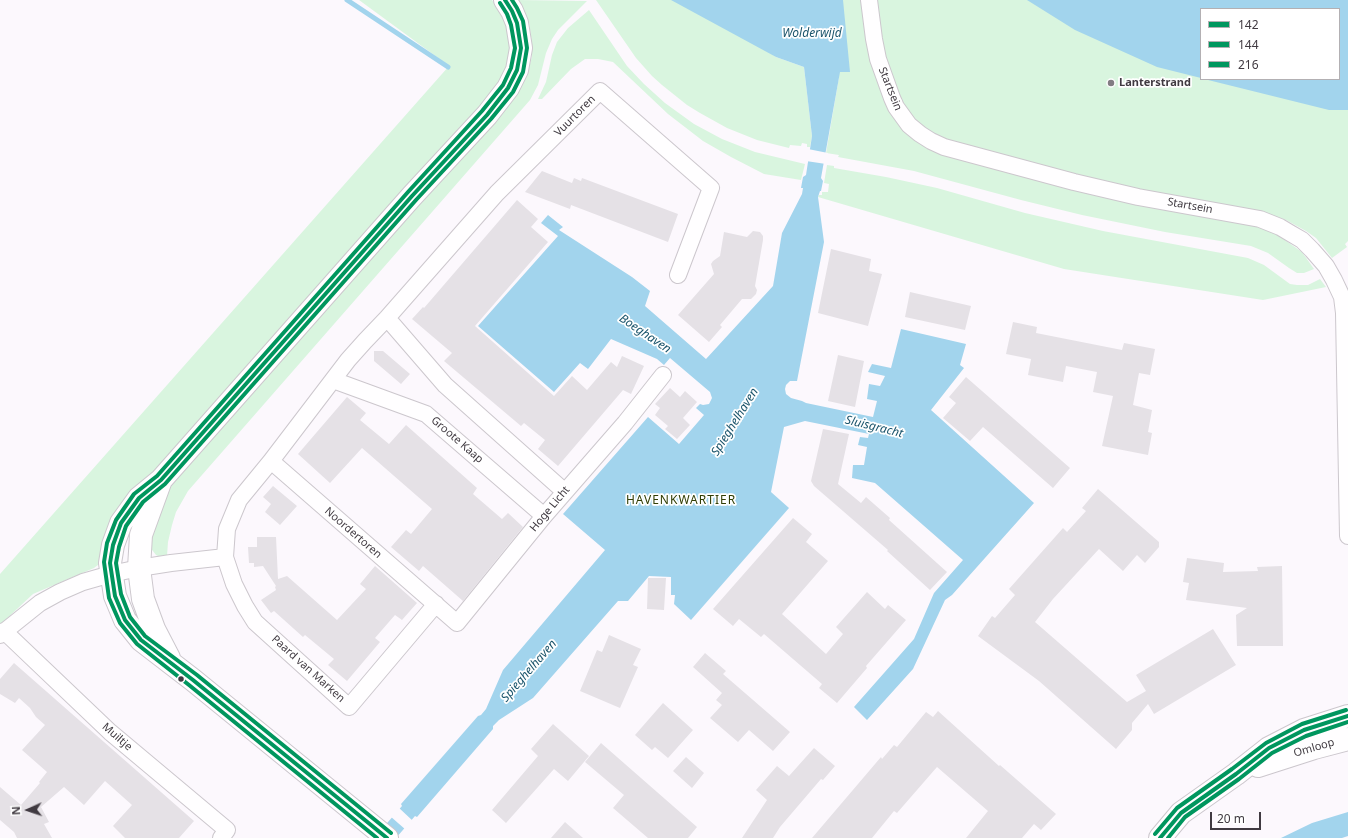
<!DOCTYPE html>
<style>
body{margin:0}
#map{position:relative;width:1348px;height:838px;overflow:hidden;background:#fcf8fd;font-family:"Noto Sans",sans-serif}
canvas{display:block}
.legend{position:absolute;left:1200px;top:8px;width:140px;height:72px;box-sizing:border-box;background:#fff;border:1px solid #b3b0b3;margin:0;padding:5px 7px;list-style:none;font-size:12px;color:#403a41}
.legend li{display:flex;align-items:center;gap:8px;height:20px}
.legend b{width:20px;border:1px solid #b3b0b3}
.north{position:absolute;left:8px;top:790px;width:40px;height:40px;-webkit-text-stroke:3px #fff;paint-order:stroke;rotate:267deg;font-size:11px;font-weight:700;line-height:16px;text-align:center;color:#403a41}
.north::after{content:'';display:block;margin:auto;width:14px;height:18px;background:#403a41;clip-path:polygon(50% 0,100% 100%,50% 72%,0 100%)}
.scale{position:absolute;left:1210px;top:812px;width:51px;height:18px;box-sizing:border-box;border:2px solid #403a41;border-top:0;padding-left:5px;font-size:12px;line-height:14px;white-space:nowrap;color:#403a41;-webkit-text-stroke:3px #fff;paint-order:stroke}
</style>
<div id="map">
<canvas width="1348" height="838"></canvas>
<ul class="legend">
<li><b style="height:5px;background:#00965e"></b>142</li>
<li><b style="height:5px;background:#00965e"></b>144</li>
<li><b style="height:5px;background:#00965e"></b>216</li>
</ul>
<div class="north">N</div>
<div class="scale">20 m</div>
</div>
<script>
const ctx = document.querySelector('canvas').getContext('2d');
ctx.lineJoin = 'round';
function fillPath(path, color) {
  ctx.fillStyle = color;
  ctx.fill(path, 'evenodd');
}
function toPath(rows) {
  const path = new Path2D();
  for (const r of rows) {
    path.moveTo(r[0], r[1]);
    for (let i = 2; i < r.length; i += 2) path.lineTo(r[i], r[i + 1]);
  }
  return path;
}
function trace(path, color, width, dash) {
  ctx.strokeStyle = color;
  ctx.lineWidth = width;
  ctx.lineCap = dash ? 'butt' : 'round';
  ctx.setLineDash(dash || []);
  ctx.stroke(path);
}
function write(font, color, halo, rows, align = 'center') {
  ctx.font = font + ' "Noto Sans",sans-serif';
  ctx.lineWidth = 3.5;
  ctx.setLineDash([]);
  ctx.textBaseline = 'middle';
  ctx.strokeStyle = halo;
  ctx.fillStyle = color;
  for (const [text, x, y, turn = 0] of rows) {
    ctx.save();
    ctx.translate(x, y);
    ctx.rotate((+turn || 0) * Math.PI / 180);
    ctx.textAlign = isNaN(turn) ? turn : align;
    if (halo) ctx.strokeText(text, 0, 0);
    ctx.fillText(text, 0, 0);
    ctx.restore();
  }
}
fillPath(toPath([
 [359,0,492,0,503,15,508,27,511,44,508,64,503,78,491,94,132,499,102,562,94,568,33,594,0,625,0,574,449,66],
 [518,0,587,1,558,30,552,39,546,53,538,85,530,100,188,491,176,512,172,525,168,542,167,556,158,556,156,555,149,546,149,531,172,482,524,80,529,68,532,56,532,43,529,22,525,13],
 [596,0,1348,0,1348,241,1345,244,1347,247,1332,258,1316,238,1306,231,1286,220,1266,213,1183,199,1102,182,947,140,935,135,924,128,914,120,908,112,900,99,882,92,885,102,892,116,902,128,914,138,944,154,1113,198,1188,214,1242,222,1260,227,1279,236,1302,252,1314,269,1304,273,1297,273,1289,268,1268,253,1251,246,1165,232,1082,215,1021,200,914,171,838,157,839,155,826,153,839,77,767,51,776,57,804,67,812,136,810,147,807,147,807,144,802,143,801,146,790,145,789,148,757,140,727,128,700,113,687,105,662,85,652,76,636,58],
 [1201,9,1339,9,1339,79,1201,79],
 [589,10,627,66,644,84,665,103,694,124,722,139,755,152,805,164,801,180,764,174,731,157,703,141,668,114,613,62,598,59,585,59,571,69,542,99,538,99,546,82,552,55,557,42,568,28],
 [827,165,834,166,834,168,886,177,937,188,1025,213,1103,231,1248,258,1264,265,1290,284,1297,285,1308,285,1320,279,1326,287,1263,300,1064,269,818,197,819,195,822,195,822,192,828,192,829,184,824,183]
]), '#d9f5df');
fillPath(toPath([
 [671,0,843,0,850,72,840,72,821,178,823,181,821,191,820,191,818,197,824,242,797,381,790,381,786,385,785,389,786,394,791,398,802,401,806,403,873,417,877,401,867,399,869,384,880,386,885,376,868,372,872,364,891,368,901,329,966,344,960,365,964,368,931,410,1034,503,952,595,945,600,913,669,867,720,854,707,914,639,934,593,963,560,875,483,852,478,853,465,864,465,867,447,858,445,860,437,868,438,869,434,805,421,784,427,771,492,789,508,691,620,674,604,675,595,671,595,671,577,649,576,628,601,618,601,533,698,499,720,493,726,493,729,417,817,415,816,396,838,374,838,402,806,401,804,478,716,481,715,486,709,503,670,605,550,563,514,648,417,679,444,704,415,696,408,700,404,703,405,709,404,712,398,710,392,670,358,664,365,657,359,611,339,588,369,580,363,554,392,478,326,558,236,541,223,548,215,563,227,559,230,632,277,650,291,645,306,706,359,773,286,782,233,802,194,803,188,801,188,803,177,806,175,812,136,804,67,776,57],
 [1027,0,1348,0,1348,110,1329,110,1204,79,1339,79,1339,9,1201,9,1201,78,1157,67,1075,30],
 [1348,812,1348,836,1342,838,1281,838,1312,823]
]), '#a2d4ed');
fillPath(toPath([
 [808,149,828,153,826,164,806,161],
 [398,807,413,821,406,830,390,816]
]), '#fcf8fd');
trace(toPath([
 [347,0,448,67]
]), '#a2d4ed', 5);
fillPath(toPath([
 [542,171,572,183,574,178,581,181,582,178,678,214,668,242,571,205,570,209,525,192],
 [517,200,538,219,531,227,548,242,475,326,554,396,572,376,587,390,611,362,617,367,622,356,644,366,631,394,623,390,558,466,538,449,545,440,524,423,521,426,444,361,452,353,412,319,423,307,424,308],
 [753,231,760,232,763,236,763,240,755,286,757,290,756,294,751,299,742,299,720,325,722,327,709,342,678,315,714,274,711,264,713,261,720,256,724,232,747,237],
 [831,249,871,259,869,271,882,274,868,326,818,313],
 [910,292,971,306,965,330,905,317],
 [1013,322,1037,327,1036,333,1122,350,1124,343,1155,349,1150,375,1139,373,1133,405,1152,410,1148,432,1152,433,1148,455,1102,446,1113,396,1093,392,1097,372,1066,366,1063,382,1028,375,1031,359,1006,354],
 [374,351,383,351,410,374,401,384,374,361],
 [838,355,864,361,855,407,828,401],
 [966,377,1070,468,1053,488,983,427,970,441,943,418,956,403,949,397],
 [670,388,680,397,685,391,697,402,683,418,690,425,677,439,665,429,668,426,655,415,660,408,655,404],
 [347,397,366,413,360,420,389,444,406,425,477,488,473,494,502,519,508,513,523,527,463,601,423,566,419,571,391,547,406,530,411,534,432,509,362,448,330,483,298,454],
 [823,429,849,434,838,484,861,503,866,497,890,518,889,520,947,572,930,590,887,551,888,550,814,486,811,481],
 [273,486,297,506,280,525,265,512,271,504,263,497],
 [1098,489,1159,542,1159,547,1145,563,1137,555,1123,571,1099,549,1053,599,1035,622,1127,702,1146,691,1136,675,1213,629,1236,665,1154,714,1148,704,1132,723,1132,730,1116,749,1039,681,978,636,992,616,995,618,1015,595,1009,589,1063,528,1067,532,1086,511,1082,508],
 [793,518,812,534,806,542,828,561,782,614,826,654,843,634,836,627,867,592,885,609,888,605,906,620,866,666,867,668,837,703,819,688,822,684,764,634,761,637,739,619,733,626,713,609],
 [257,537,276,537,278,579,287,576,337,620,366,589,360,584,375,566,417,603,402,620,395,615,375,638,380,642,347,681,328,665,334,659,305,635,303,637,274,611,271,613,261,600,276,590,275,587,276,586,263,566,254,567,254,563,249,563,248,547,257,547],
 [1187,558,1224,563,1223,572,1258,571,1257,567,1282,566,1283,646,1237,646,1236,615,1247,608,1186,600,1189,583,1183,582],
 [648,578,666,578,664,610,647,609],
 [609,635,641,649,633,665,638,667,620,708,580,691,597,650,602,652],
 [705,653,726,671,723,674,790,732,773,751,749,730,738,742,710,718,722,705,716,700,722,693,693,667],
 [14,663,194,821,179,838,125,838,113,826,132,805,105,781,84,805,64,787,41,807,49,822,44,824,52,838,17,838,14,832,0,820,0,787,21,805,40,783,39,782,47,772,22,750,45,725,36,717,30,708,19,698,15,703,0,694,0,679],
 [663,703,693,730,668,758,655,747,652,750,635,735],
 [938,711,999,766,1000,765,1056,814,1041,830,1034,824,1022,838,966,838,988,811,937,767,897,813,894,811,872,838,812,838,881,757,882,759,894,745,897,747,926,712,933,717],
 [553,724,589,756,568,781,554,769,506,823,492,810,538,756,531,749],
 [601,743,697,827,688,838,648,838,613,808,624,795,585,762],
 [814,748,835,766,823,780,821,779,780,827,773,838,742,838,767,800,756,790,777,766,789,776],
 [686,757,704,773,692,788,673,771],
 [565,822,583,838,551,838]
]), '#e5e1e6');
const minor = toPath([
 [869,0,874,39,878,59,892,98,896,107,909,125,920,134,931,141,944,147,1074,182,1138,197,1260,219,1280,227,1290,233,1302,240,1312,250,1326,266,1334,280,1342,297,1344,313,1348,536],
 [387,318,445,385,565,492],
 [333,380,426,414,544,516],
 [271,461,457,623,544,516,625,423,663,375],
 [436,604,349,707,255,622,245,606,234,584,225,557,227,529,239,500,271,461,348,360,365,341,387,318,497,193,600,91,711,188,678,275],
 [4,631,110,732,227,830,221,838],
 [0,635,40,603,60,592,83,582,111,574,139,568,171,563,225,557]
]);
const secondary = toPath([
 [161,480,141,535,139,568,143,599,154,629,169,658],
 [1258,766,1314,748,1348,739],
 [387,838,193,680,141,640,125,620,115,596,110,563,113,545,121,523,139,498,161,480,412,196,487,115,508,88,517,70,521,48,517,23,512,11,505,0],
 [1160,838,1181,813,1236,774,1269,748,1304,730,1348,716]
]);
trace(minor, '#ccc7cd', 18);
trace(secondary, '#ccc7cd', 24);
trace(minor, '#fffeff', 16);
trace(secondary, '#fffeff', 22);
trace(toPath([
 [387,838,193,680,141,640,125,620,115,596,110,563,113,545,121,523,139,498,161,480,412,196,487,115,508,88,517,70,521,48,517,23,512,11,505,0],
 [1160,838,1181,813,1236,774,1269,748,1304,730,1348,716]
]), '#00965e', 4);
trace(toPath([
 [391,833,197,675,145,636,130,617,121,594,116,563,119,547,126,526,143,502,165,484,416,200,491,119,513,92,523,72,527,48,523,21,517,8,512,0],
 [1168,838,1185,817,1239,779,1272,753,1306,736,1348,722]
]), '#00965e', 4);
trace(toPath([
 [1155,834,1177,808,1232,769,1266,743,1302,724,1346,710],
 [377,838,189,685,137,644,120,623,109,598,104,562,107,543,116,520,134,494,157,476,408,192,482,111,503,85,511,68,515,48,511,25,507,14,500,3]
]), '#00965e', 4);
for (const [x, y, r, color] of [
 [1111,83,4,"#827c83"],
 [181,679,3.5,"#403a41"]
]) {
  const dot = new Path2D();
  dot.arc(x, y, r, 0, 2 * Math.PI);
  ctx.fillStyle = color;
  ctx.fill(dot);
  trace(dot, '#fff', 1.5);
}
write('bold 11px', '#403a41', '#fff', [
 ["Lanterstrand",1119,83]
], 'left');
write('11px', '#403a41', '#fff', [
 ["Startsein",890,89,68],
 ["Vuurtoren",575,116,-45],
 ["Startsein",1190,206,10],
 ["Groote Kaap",457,440,41],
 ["Hoge Licht",550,509,-50],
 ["Noordertoren",353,533,41],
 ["Paard van Marken",308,669,42],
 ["Muiltje",117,737,41],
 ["Omloop",1314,748,-16]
]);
write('italic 12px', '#1a546b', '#fff', [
 ["Wolderwijd",812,34],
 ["Boeghaven",645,334,34],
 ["Spieghelhaven",735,422,-58],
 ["Sluisgracht",874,427,14],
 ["Spieghelhaven",529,671,-49]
]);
ctx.letterSpacing = '1px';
write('12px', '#313e04', '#fff', [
 ["HAVENKWARTIER",681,501]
]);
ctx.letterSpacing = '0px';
</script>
